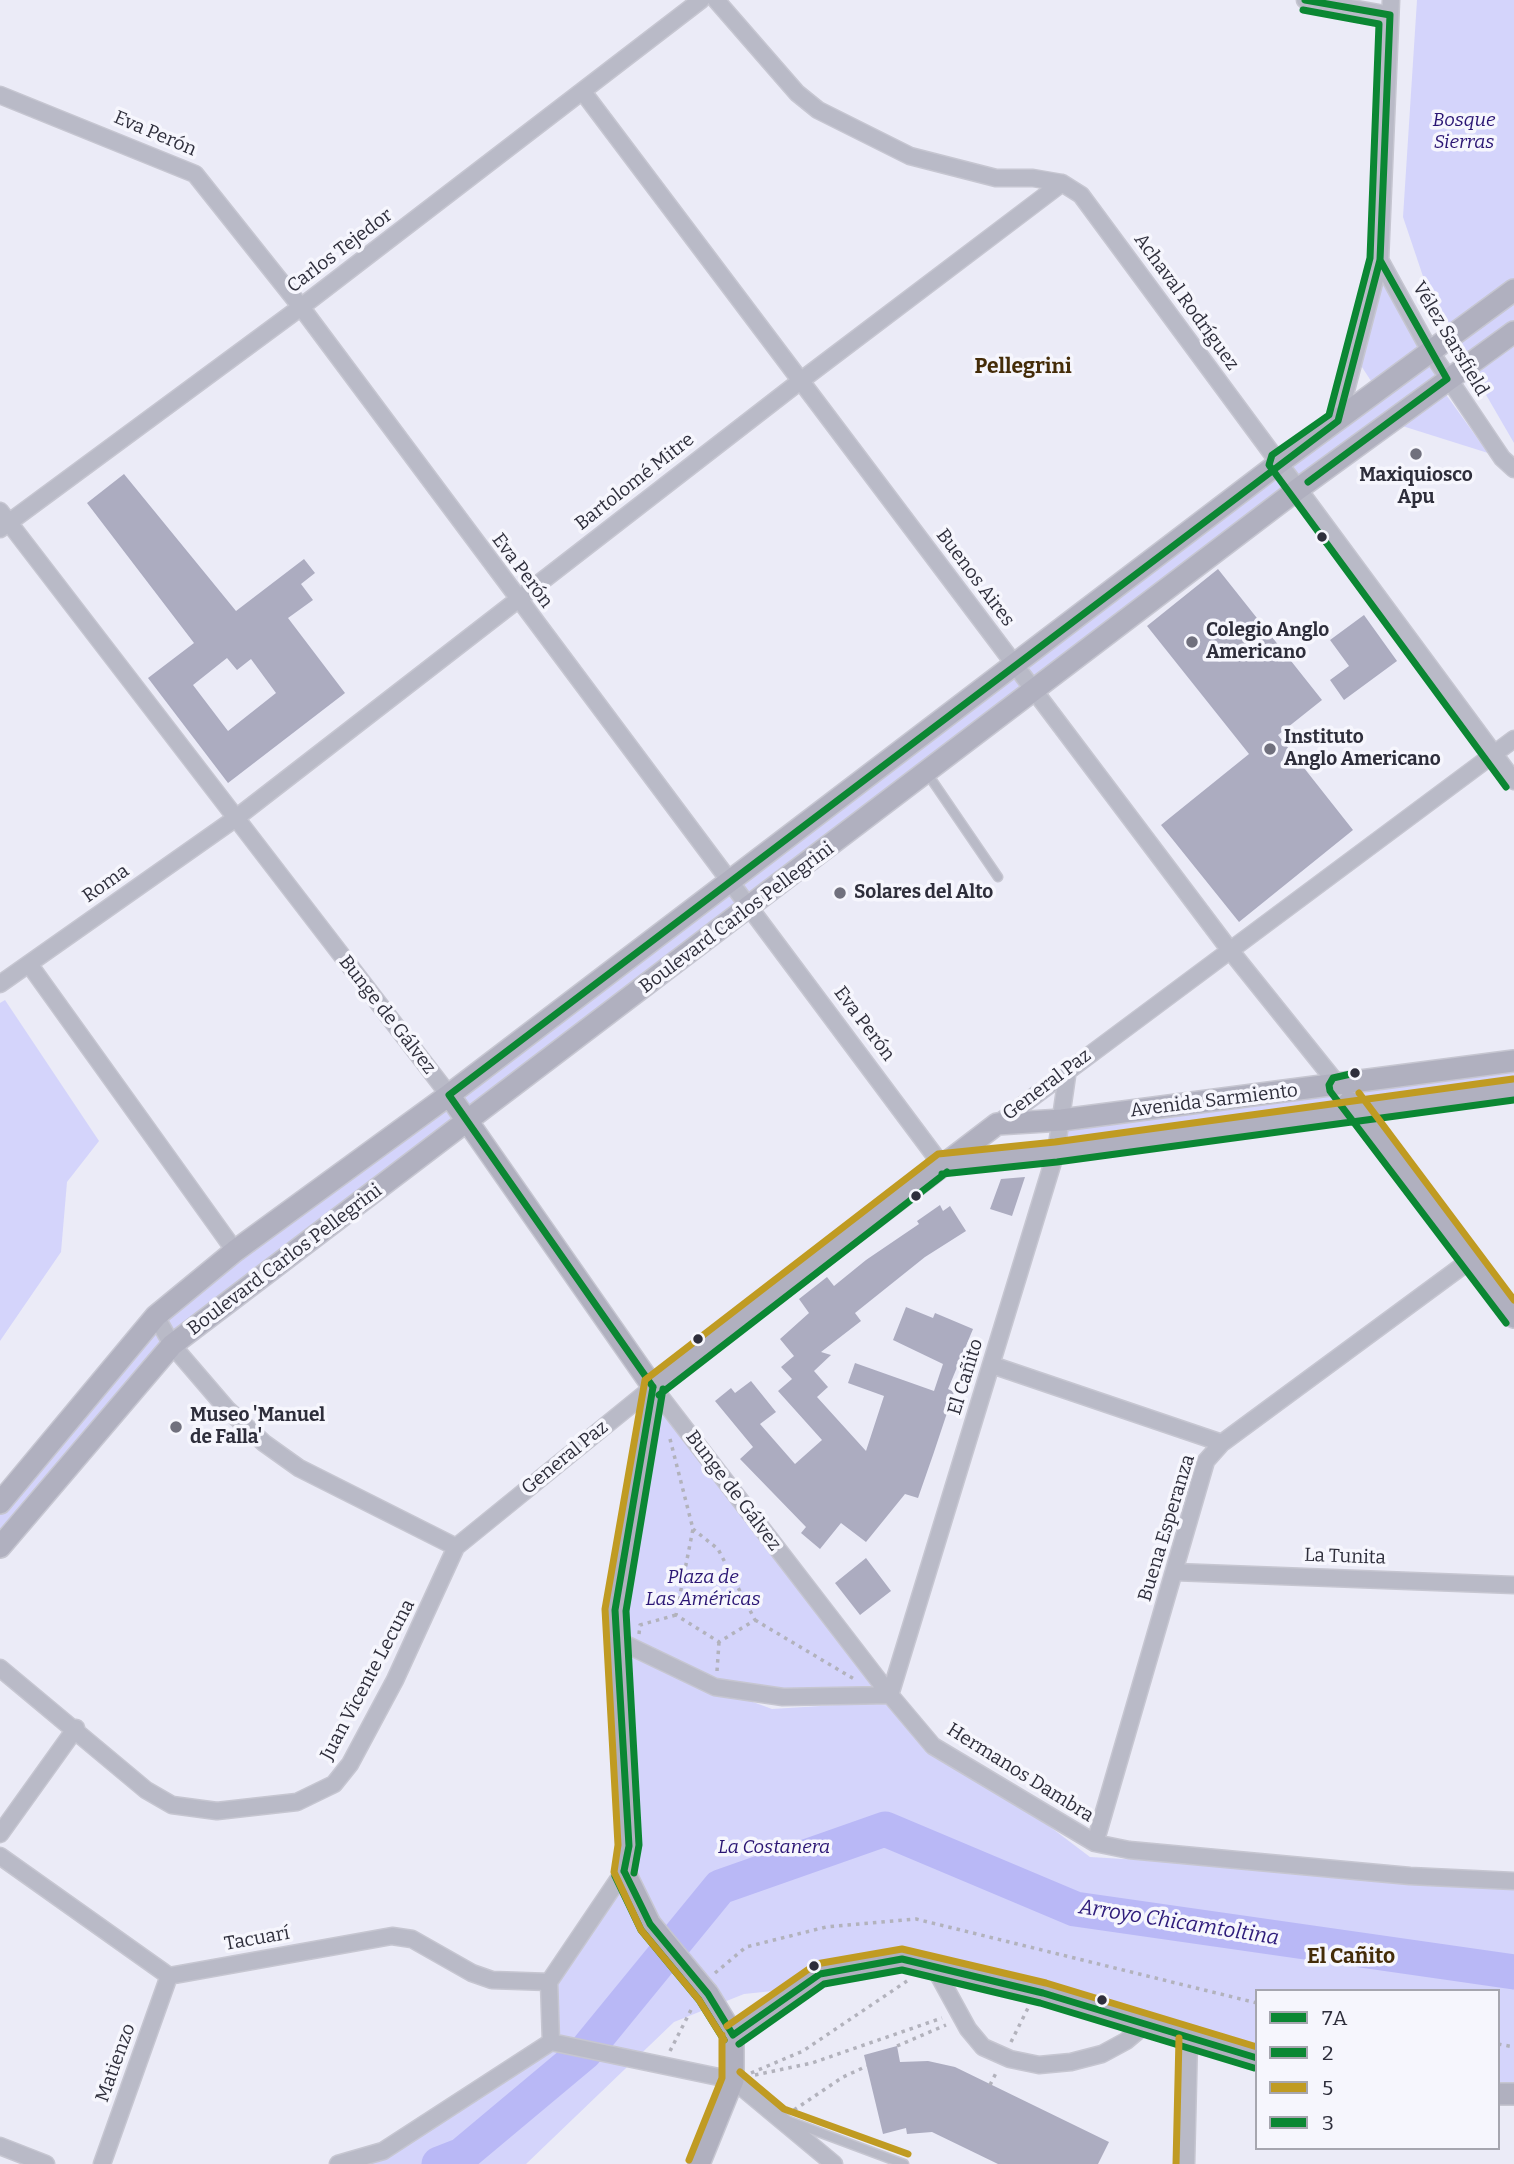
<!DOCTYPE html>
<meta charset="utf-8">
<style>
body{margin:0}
#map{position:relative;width:1514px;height:2164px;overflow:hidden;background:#ebebf7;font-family:Bitter,serif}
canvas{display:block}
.legend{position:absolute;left:1255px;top:1989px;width:245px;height:161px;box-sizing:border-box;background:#f6f6fd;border:2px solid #a6a6af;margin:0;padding:9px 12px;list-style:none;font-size:21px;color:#2e2e3b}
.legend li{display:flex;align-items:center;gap:14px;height:35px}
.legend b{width:35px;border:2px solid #a6a6af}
</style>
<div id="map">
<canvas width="1514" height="2164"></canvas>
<ul class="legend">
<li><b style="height:9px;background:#0b8733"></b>7A</li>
<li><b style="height:9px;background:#0b8733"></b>2</li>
<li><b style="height:9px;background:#c09b22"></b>5</li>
<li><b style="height:9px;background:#0b8733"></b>3</li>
</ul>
</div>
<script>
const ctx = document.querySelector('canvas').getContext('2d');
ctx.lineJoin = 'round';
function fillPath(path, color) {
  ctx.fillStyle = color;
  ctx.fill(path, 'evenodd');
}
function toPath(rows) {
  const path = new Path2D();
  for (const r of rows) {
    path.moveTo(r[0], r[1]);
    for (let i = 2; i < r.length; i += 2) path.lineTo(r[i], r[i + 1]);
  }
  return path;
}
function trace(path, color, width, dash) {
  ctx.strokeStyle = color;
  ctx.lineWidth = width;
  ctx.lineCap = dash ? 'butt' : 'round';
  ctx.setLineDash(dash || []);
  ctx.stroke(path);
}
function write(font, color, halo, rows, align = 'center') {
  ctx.font = font + ' Bitter,serif';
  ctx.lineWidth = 7;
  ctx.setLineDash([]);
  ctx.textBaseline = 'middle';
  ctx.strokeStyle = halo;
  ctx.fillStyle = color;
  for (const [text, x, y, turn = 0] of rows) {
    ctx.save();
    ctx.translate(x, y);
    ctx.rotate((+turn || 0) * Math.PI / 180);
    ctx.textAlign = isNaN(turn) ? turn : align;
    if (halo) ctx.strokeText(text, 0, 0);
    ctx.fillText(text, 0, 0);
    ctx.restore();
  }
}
fillPath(toPath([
 [1417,0,1514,0,1514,443,1431,300,1403,217],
 [1381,281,1440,380,1303,482,1291,464,1382,398,1360,364],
 [1442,389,1488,453,1396,424],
 [1273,470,1288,492,1035,691,1017,663],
 [1015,665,1034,692,172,1345,0,1547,0,1503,156,1316],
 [5,1000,99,1141,67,1182,61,1252,0,1341,0,1003],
 [1514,1061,1514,1089,1056,1152,1062,1120],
 [653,1387,890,1695,715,1688,772,1709,885,1702,1090,1857,1410,1876,1514,1874,1514,2093,1498,2093,1498,1991,1257,1991,1257,2050,890,1955,773,1991,744,1994,674,2022,526,2164,357,2164,551,2041,551,1984,597,1914,636,1864,627,1655,714,1687,617,1640]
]), '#d4d4fb');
trace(toPath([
 [439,2164,462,2155,585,2052,720,1887,885,1829,1075,1909,1514,1972]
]), '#b9b8f6', 35);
fillPath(toPath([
 [124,474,236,611,304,559,315,573,301,584,313,600,288,618,345,693,228,783,148,678,194,643,87,503],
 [227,658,237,670,251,659,276,693,228,731,193,685],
 [1218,569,1322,700,1278,735,1353,830,1239,922,1161,825,1249,754,1147,626],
 [1364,615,1397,661,1344,700,1330,680,1349,666,1330,640],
 [1025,1177,1012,1216,990,1209,1001,1179],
 [940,1205,943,1211,950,1206,966,1231,925,1257,855,1313,861,1321,821,1352,831,1355,814,1371,828,1387,817,1397,866,1451,884,1396,848,1383,855,1363,934,1391,943,1364,893,1340,906,1307,933,1318,935,1313,973,1329,948,1389,954,1392,933,1455,918,1498,905,1494,866,1542,841,1523,820,1549,801,1533,806,1527,740,1459,753,1447,715,1401,731,1388,735,1393,751,1381,776,1412,760,1424,795,1464,822,1440,778,1391,792,1379,781,1367,794,1356,780,1339,809,1313,799,1299,827,1277,834,1286,866,1260,919,1224,917,1221],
 [866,1558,891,1591,860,1615,835,1583],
 [897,2046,900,2062,928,2061,955,2067,1109,2142,1098,2164,998,2164,932,2132,907,2134,906,2128,883,2134,864,2055]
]), '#acacc0');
const lane = toPath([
 [927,773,998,877],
 [789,2121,904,2164]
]);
const street = toPath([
 [716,0,797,93,818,110,910,156,996,178,1033,178,1062,183,1081,195,1514,781],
 [1305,0,1390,15],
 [583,92,1229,949,1339,1086],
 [0,95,195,174,301,307,941,1164],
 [1380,260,1430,351,1502,458,1514,469],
 [1338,421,1380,260,1391,0],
 [0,511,449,1095],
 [0,529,301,307,701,0],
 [29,964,235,1251],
 [0,984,236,818,799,382,1062,183],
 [997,1124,1514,739],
 [156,1316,172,1345,227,1409,264,1443,299,1468,456,1547],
 [992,1365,1222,1443],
 [1175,1572,1514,1585],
 [617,1640,715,1687,783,1697,890,1695,933,1746,1095,1843,1129,1850,1410,1876,1514,1881],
 [0,1668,146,1790,172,1805,217,1811,297,1802,334,1784,350,1764,395,1680,456,1547,653,1387,890,1695],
 [890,1695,1056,1152,1068,1069],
 [0,1834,76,1728],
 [1095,1843,1206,1461,1222,1443,1469,1261],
 [0,1856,169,1976,392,1936,412,1939,472,1973,492,1980,549,1982],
 [934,1967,968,2029,983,2047,1010,2059,1039,2065,1071,2062,1102,2054,1126,2041,1145,2025],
 [551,2042,733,2080,834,2164],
 [551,2042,549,1982,624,1871],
 [0,2146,46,2164],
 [102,2164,169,1976],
 [338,2164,383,2151,551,2042],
 [1186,2164,1189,2038]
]);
const secondary = toPath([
 [449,1095,653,1387],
 [1349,1102,1514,1317],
 [943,1164,1056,1152,1514,1089],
 [653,1387,997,1124,1062,1120,1514,1061],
 [0,1503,156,1316,235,1251,449,1095,1279,463,1514,290],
 [0,1547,172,1345,1298,489,1514,332],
 [650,1924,624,1871,629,1846,615,1610,653,1387],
 [708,1994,733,2035],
 [733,2035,820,1974,902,1959,1043,1993,1257,2058],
 [1498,2094,1514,2094],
 [699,2164,733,2080,733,2035]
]);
trace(lane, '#c6c6d1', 11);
trace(street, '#c6c6d1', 19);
trace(secondary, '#c6c6d1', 24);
trace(toPath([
 [670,1439,693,1529,676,1615,719,1642,755,1620,718,1549,693,1529],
 [755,1620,854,1679],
 [639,1634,640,1625,676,1615],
 [717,1671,719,1642],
 [715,1973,746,1947,826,1927,916,1919,1257,2003],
 [1011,2042,1028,2008],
 [1498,2044,1514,2047],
 [897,2046,946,2025],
 [670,2051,692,2008],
 [751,2073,803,2051,907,1981],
 [755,2075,812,2063,942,2018],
 [990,2085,997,2071],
 [794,2110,843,2077,867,2066]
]), '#b2b2bc', 3.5, [3.5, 5]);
trace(lane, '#b9bac7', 8);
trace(street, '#b9bac7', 16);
trace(secondary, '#b0b0bf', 21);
const secondaryBridge = toPath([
 [650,1924,708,1994]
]);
trace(secondaryBridge, '#c6c6d1', 24, []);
trace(secondaryBridge, '#b0b0bf', 21);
trace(toPath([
 [1305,0,1390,15],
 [1308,482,1447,379,1380,260],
 [653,1387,449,1095,1338,421,1380,260,1390,15],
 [624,1871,629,1846,615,1610,653,1387],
 [624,1871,650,1924,708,1994,733,2035],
 [733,2035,820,1974,902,1959,1043,1993,1257,2058]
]), '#0b8733', 7);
trace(toPath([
 [1355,1073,1333,1078,1329,1085,1330,1091,1506,1323],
 [942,1174,1057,1162,1514,1100],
 [659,1395,947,1172],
 [634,1873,639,1845,626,1611,663,1389],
 [615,1876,641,1930,699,2000,724,2040],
 [739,2044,824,1984,902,1970,1040,2003,1254,2068]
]), '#0b8733', 7);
trace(toPath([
 [1359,1093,1514,1300],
 [727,2026,816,1964,902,1949,1046,1983,1257,2047],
 [724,2040,699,2000,641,1930,614,1872,618,1845,605,1609,645,1380,938,1154,1055,1142,1513,1079],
 [740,2072,784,2109,908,2154],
 [689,2160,722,2078,722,2035],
 [1176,2164,1179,2038]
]), '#c09b22', 7);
trace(toPath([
 [1303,10,1379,24,1370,258,1329,415,1272,455,1269,465,1506,787]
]), '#0b8733', 7);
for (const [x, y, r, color] of [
 [1416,454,7,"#70707d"],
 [1322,537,6,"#2e2e3b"],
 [1192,642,7,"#70707d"],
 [1270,749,7,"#70707d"],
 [840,893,7,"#70707d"],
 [1355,1073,6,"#2e2e3b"],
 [916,1196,6,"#2e2e3b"],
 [698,1339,6,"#2e2e3b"],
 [176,1427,7,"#70707d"],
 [814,1966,6,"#2e2e3b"],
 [1102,2000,6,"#2e2e3b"]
]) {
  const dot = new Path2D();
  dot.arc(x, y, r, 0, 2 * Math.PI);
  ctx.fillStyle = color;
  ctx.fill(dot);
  trace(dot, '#f6f6fd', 2.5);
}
write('italic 19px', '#2a1573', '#f6f6fd', [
 ["Bosque",1464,121],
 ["Sierras",1464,143],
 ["Plaza de",703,1578],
 ["Las Américas",703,1600],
 ["La Costanera",774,1848]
]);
write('19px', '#2e2e3b', '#f6f6fd', [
 ["Eva Perón",155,134,23],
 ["Carlos Tejedor",340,251,-37],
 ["Achaval Rodríguez",1186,302,54],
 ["Vélez Sarsfield",1450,339,59],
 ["Bartolomé Mitre",635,482,-38],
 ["Eva Perón",522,571,53],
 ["Buenos Aires",975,578,53],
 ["Roma",106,884,-35],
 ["Boulevard Carlos Pellegrini",737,918,-37],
 ["Bunge de Gálvez",387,1015,52],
 ["Eva Perón",864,1024,53],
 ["General Paz",1047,1085,-37],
 ["Avenida Sarmiento",1214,1101,-7],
 ["Boulevard Carlos Pellegrini",285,1260,-37],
 ["El Cañito",966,1377,-73],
 ["General Paz",565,1458,-39],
 ["Bunge de Gálvez",733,1491,53],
 ["Buena Esperanza",1167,1528,-73],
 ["La Tunita",1345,1557,2],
 ["Juan Vicente Lecuna",368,1680,-62],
 ["Hermanos Dambra",1020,1773,32],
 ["Tacuarí",257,1939,-10],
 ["Matienzo",116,2063,-70]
]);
write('bold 19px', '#2e2e3b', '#f6f6fd', [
 ["Maxiquiosco",1416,476,"center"],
 ["Apu",1416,498,"center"],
 ["Colegio Anglo",1206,631],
 ["Americano",1206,653],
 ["Instituto",1284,738],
 ["Anglo Americano",1284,760],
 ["Solares del Alto",854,893],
 ["Museo 'Manuel",190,1416],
 ["de Falla'",190,1438]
], 'left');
write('bold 21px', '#442c08', '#f6f6fd', [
 ["Pellegrini",1023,367],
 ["El Cañito",1351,1957]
]);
write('italic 21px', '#2f1d7b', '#f6f6fd', [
 ["Arroyo Chicamtoltina",1179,1923,9]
]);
</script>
